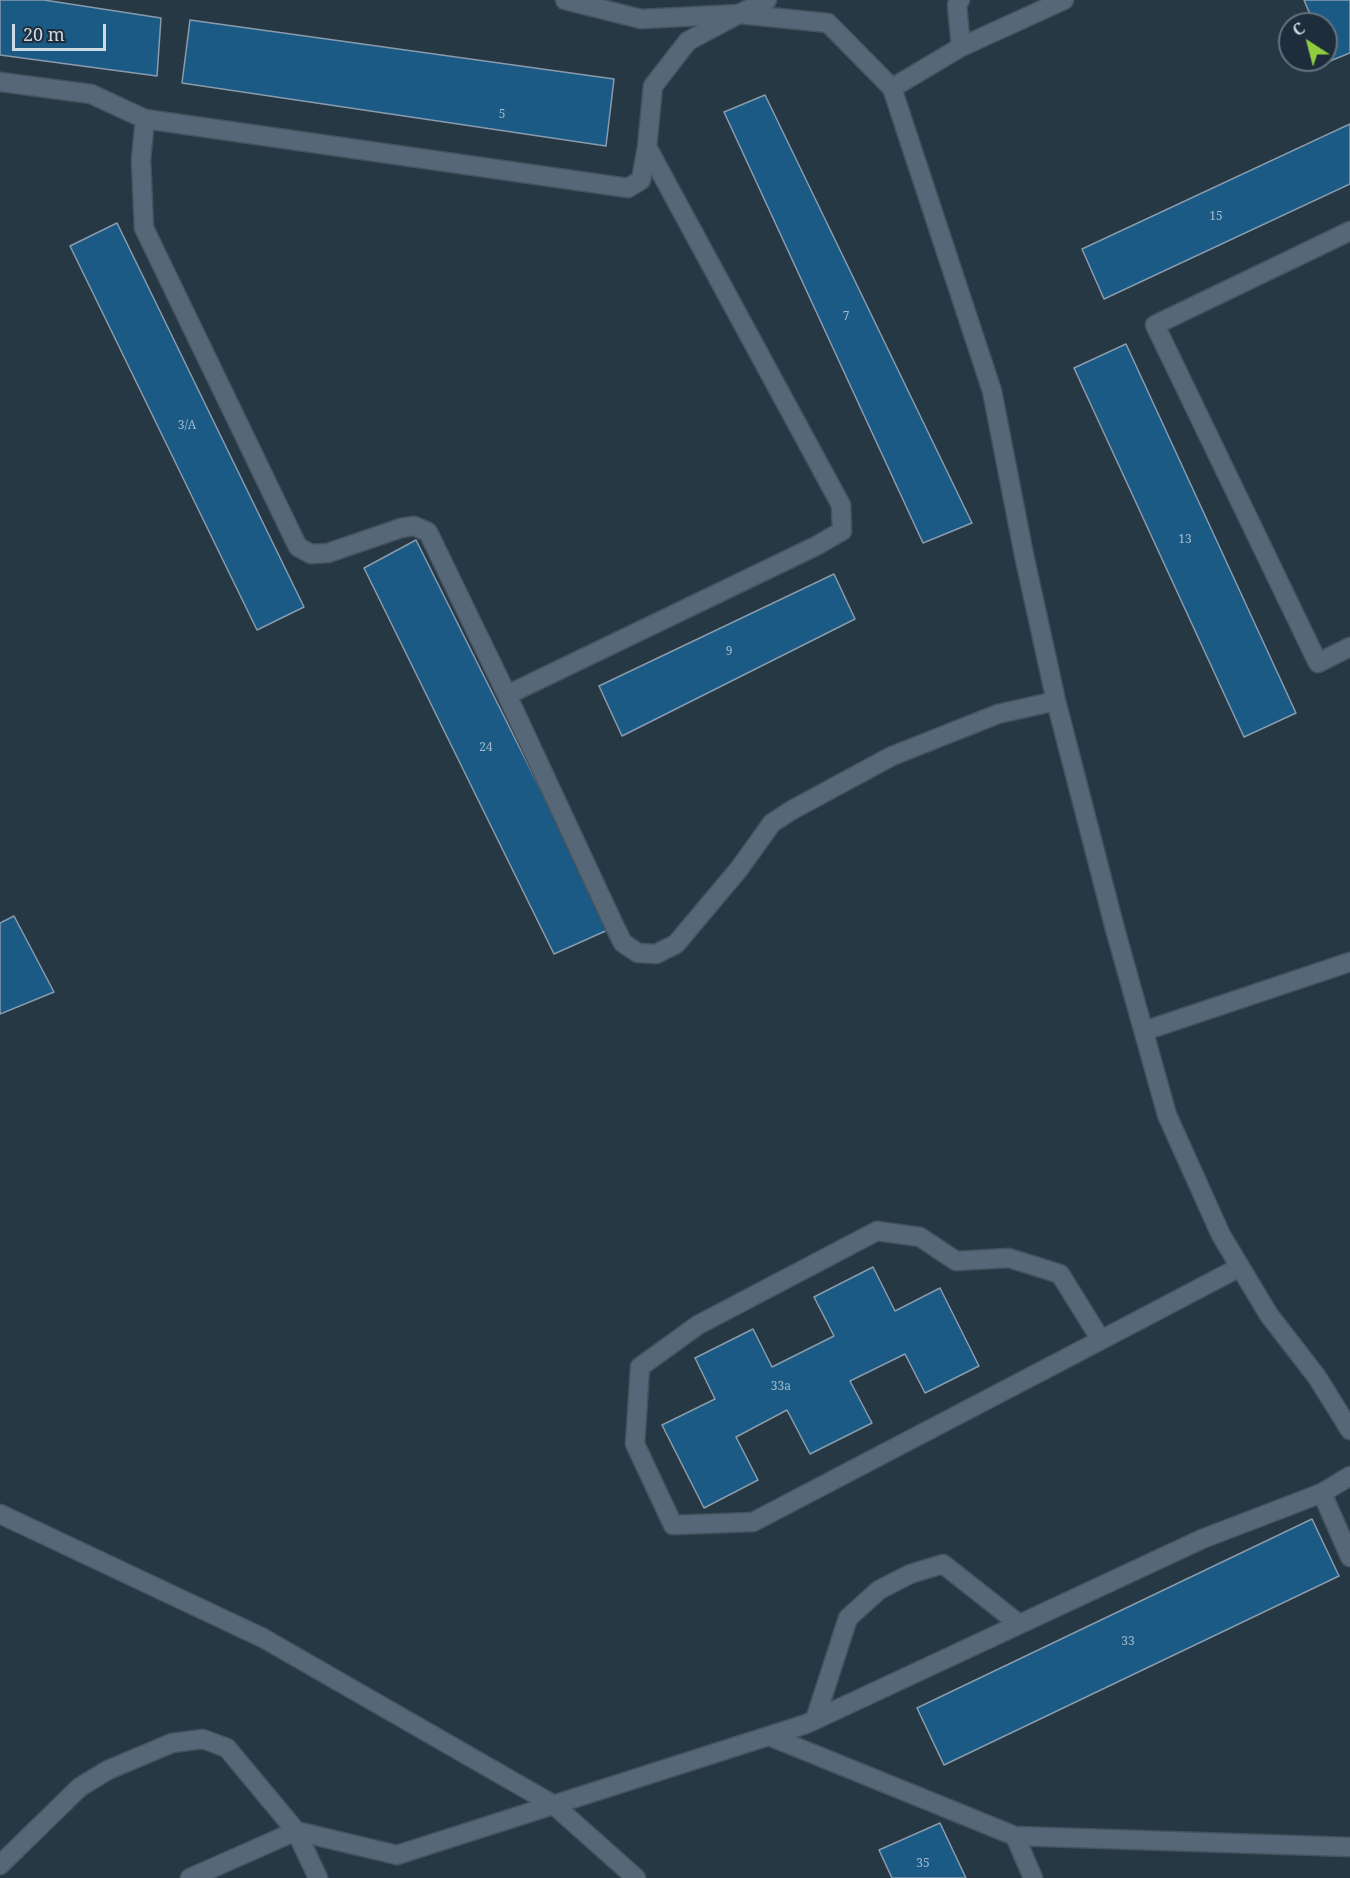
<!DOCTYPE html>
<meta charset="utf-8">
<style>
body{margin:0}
#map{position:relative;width:1350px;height:1878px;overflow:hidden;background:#273845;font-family:"Noto Serif",serif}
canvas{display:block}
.north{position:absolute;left:1278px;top:12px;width:60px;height:60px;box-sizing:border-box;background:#1d2d3b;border:2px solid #64727e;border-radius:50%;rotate:324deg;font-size:16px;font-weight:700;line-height:24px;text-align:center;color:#cfd9e2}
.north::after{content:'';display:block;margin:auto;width:21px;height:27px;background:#91cd40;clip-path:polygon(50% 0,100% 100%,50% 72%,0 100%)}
.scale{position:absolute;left:12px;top:24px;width:94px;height:27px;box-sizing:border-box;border:3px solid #cfd9e2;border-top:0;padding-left:8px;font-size:18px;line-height:21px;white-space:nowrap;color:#cfd9e2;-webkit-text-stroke:4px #1d2d3b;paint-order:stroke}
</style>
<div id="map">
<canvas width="1350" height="1878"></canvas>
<div class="north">С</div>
<div class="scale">20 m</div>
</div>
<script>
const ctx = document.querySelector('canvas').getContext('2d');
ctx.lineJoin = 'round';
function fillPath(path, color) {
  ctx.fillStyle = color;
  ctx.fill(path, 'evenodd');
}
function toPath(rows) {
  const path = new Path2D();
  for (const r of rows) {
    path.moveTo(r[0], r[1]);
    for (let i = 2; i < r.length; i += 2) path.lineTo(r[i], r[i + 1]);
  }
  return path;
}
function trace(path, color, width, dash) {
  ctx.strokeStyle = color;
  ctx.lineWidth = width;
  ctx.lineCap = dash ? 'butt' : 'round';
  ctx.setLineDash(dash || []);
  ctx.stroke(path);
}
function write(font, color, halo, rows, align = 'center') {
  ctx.font = font + ' "Noto Serif",serif';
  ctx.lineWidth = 4.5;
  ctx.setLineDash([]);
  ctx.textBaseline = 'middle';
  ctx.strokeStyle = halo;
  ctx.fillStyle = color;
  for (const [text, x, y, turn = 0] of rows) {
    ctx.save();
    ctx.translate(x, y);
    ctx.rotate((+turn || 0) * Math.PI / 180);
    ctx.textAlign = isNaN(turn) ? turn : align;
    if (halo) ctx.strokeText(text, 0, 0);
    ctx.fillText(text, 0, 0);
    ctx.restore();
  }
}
const building = toPath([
 [0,0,44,0,161,18,157,76,0,55,0,0],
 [1304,0,1350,0,1350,53,1330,61,1326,51,1326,24,1314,24,1304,0],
 [190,20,614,79,606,146,182,83,190,20],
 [765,95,972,523,923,543,724,112,765,95],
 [1350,124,1350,184,1104,299,1082,249,1350,124],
 [117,223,304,607,257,630,70,246,117,223],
 [1126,344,1296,713,1244,737,1074,368,1126,344],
 [416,540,610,929,554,954,364,568,416,540],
 [834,574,855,619,622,736,599,686,834,574],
 [14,916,54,992,0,1014,0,923,14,916],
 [873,1267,895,1311,940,1288,979,1366,925,1393,905,1354,850,1381,872,1423,810,1454,787,1410,736,1437,758,1480,704,1508,662,1425,715,1399,695,1358,753,1329,772,1367,834,1336,814,1297,873,1267],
 [1312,1519,1339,1576,944,1765,917,1708,1312,1519],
 [940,1823,966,1878,892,1878,879,1850,940,1823]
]);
fillPath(building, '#1b5a85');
trace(building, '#899cad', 1.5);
const minor = toPath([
 [565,0,641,19,739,14,767,0],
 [960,0,957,5,961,47],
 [0,82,91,94,145,119,628,188,641,180,647,147,653,86,688,41,739,14,828,23,892,88,992,391,1024,555,1056,701,1115,929,1167,1115,1221,1235,1269,1315,1317,1377,1350,1430],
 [892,88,961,47,1064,0],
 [145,119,141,160,144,228,298,547,311,554,328,553,401,528,414,526,428,532,507,695,614,925,623,943,638,953,656,954,676,944,739,869,772,823,792,810,892,756,998,714,1056,701],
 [1350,231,1155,325,1318,663,1350,647],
 [507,695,816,546,842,531,841,505,647,147],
 [1144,1031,1350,962],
 [1101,1340,1060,1274,1009,1258,956,1261,920,1237,877,1231,698,1325,640,1367,635,1444,673,1525,753,1522,1101,1340,1240,1267],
 [1350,1476,1322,1493,1350,1557],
 [0,1514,263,1638,554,1805,636,1878],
 [815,1720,848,1618,879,1590,910,1574,943,1564,1019,1624],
 [769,1736,1015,1836,1350,1847],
 [1015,1836,1033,1878],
 [0,1865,80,1787,108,1770,172,1743,203,1739,227,1748,296,1831,397,1855,806,1724,1202,1539,1322,1493],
 [190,1878,296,1831,318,1878]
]);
trace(minor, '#45535e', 21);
trace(minor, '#566877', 18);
write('12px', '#a2b9cb', null, [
 ["5",502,115],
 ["15",1216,217],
 ["7",846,317],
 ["3/А",187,426],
 ["13",1185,540],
 ["9",729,652],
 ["24",486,748],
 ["33а",781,1387],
 ["33",1128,1642],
 ["35",923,1864]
]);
</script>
